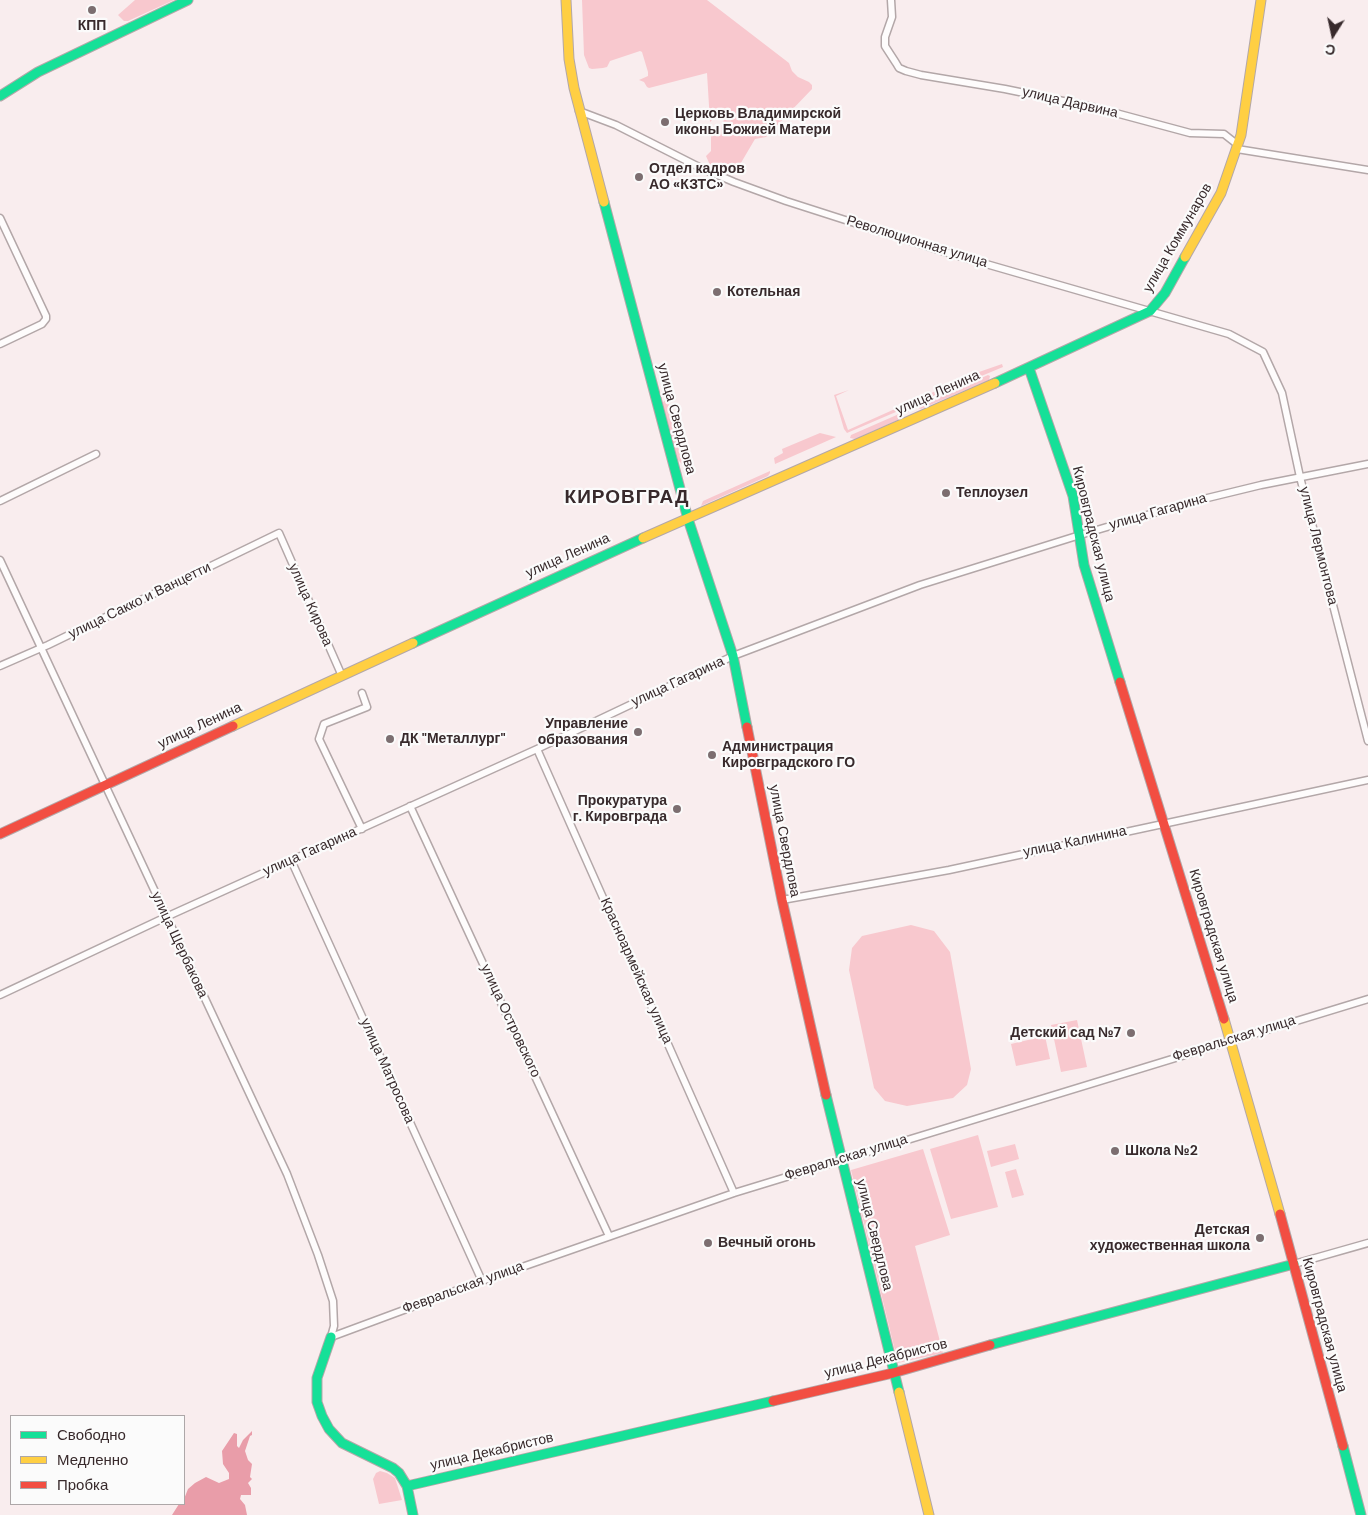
<!DOCTYPE html>
<meta charset="utf-8">
<style>
body{margin:0}
#map{position:relative;width:1368px;height:1515px;overflow:hidden;background:#f9edee;font-family:"DM Sans",sans-serif}
canvas{display:block}
.legend{position:absolute;left:10px;top:1415px;width:175px;height:90px;box-sizing:border-box;background:#fbfbfb;border:1px solid #ada7a8;margin:0;padding:6px 9px;list-style:none;font-size:15px;color:#382a2c}
.legend li{display:flex;align-items:center;gap:10px;height:25px}
.legend b{width:25px;border:1px solid #ada7a8}
.north{position:absolute;left:1308px;top:10px;width:50px;height:50px;-webkit-text-stroke:4px #fbfbfb;paint-order:stroke;rotate:190deg;font-size:14px;font-weight:700;line-height:20px;text-align:center;color:#382a2c}
.north::after{content:'';display:block;margin:auto;width:18px;height:22px;background:#382a2c;clip-path:polygon(50% 0,100% 100%,50% 72%,0 100%)}
</style>
<div id="map">
<canvas width="1368" height="1515"></canvas>
<ul class="legend">
<li><b style="height:6px;background:#16e098"></b>Свободно</li>
<li><b style="height:6px;background:#ffcf43"></b>Медленно</li>
<li><b style="height:6px;background:#f24e42"></b>Пробка</li>
</ul>
<div class="north">С</div>
</div>
<script>
const ctx = document.querySelector('canvas').getContext('2d');
ctx.lineJoin = 'round';
function fillPath(path, color) {
  ctx.fillStyle = color;
  ctx.fill(path, 'evenodd');
}
function toPath(rows) {
  const path = new Path2D();
  for (const r of rows) {
    path.moveTo(r[0], r[1]);
    for (let i = 2; i < r.length; i += 2) path.lineTo(r[i], r[i + 1]);
  }
  return path;
}
function trace(path, color, width, dash) {
  ctx.strokeStyle = color;
  ctx.lineWidth = width;
  ctx.lineCap = dash ? 'butt' : 'round';
  ctx.setLineDash(dash || []);
  ctx.stroke(path);
}
function write(font, color, halo, rows, align = 'center') {
  ctx.font = font + ' "DM Sans",sans-serif';
  ctx.lineWidth = 4.5;
  ctx.setLineDash([]);
  ctx.textBaseline = 'middle';
  ctx.strokeStyle = halo;
  ctx.fillStyle = color;
  for (const [text, x, y, turn = 0] of rows) {
    ctx.save();
    ctx.translate(x, y);
    ctx.rotate((+turn || 0) * Math.PI / 180);
    ctx.textAlign = isNaN(turn) ? turn : align;
    if (halo) ctx.strokeText(text, 0, 0);
    ctx.fillText(text, 0, 0);
    ctx.restore();
  }
}
fillPath(toPath([
 [135,0,174,0,128,21,124,21,118,15],
 [582,0,707,0,789,63,792,71,798,77,809,82,812,85,812,89,766,137,755,139,735,173,710,165,706,156,711,151,711,133,723,124,724,118,723,115,717,115,710,122,707,73,649,88,647,87,644,82,639,80,648,76,648,72,642,52,640,51,610,61,607,67,603,68,592,69,589,68,584,55],
 [1002,364,1003,367,931,397,929,394,979,372],
 [988,375,990,376,989,380,921,409,918,408,899,416,898,420,855,439,850,438,851,435],
 [849,390,836,396,848,430,924,396,926,399,847,433,844,429,834,395],
 [666,400,669,403,685,459,684,463,682,464,678,460,663,404,663,402],
 [820,433,836,437,775,464,774,458,783,453,782,449],
 [770,471,770,473,768,476,701,506,703,501],
 [911,925,934,931,950,952,971,1069,967,1085,953,1098,907,1106,885,1101,874,1088,849,970,852,948,862,936],
 [1077,1020,1087,1067,1061,1072,1051,1025],
 [1045,1036,1050,1059,1016,1066,1011,1044],
 [978,1135,998,1207,951,1219,930,1149],
 [1015,1144,1019,1159,991,1167,987,1151],
 [923,1149,950,1235,915,1246,943,1353,898,1363,851,1170],
 [1016,1169,1024,1195,1012,1198,1005,1172],
 [380,1471,387,1473,395,1478,402,1500,379,1504,373,1479,376,1473]
]), '#f8c8ce');
fillPath(toPath([
 [252,1431,252,1435,250,1436,245,1451,248,1460,252,1464,250,1477,252,1479,248,1483,251,1488,251,1495,241,1495,240,1499,245,1505,247,1515,172,1515,179,1504,184,1504,184,1499,188,1489,195,1483,206,1477,219,1483,229,1479,229,1473,223,1464,222,1451,234,1433,237,1434,237,1446,239,1448,243,1440]
]), '#e99da9');
const street = toPath([
 [891,0,892,17,885,37,885,46,896,63,899,68,906,71,921,75,1005,89,1097,108,1190,133,1224,134,1238,145],
 [579,111,616,125,699,167,734,182,786,201,948,253,1229,334,1263,352,1282,393,1300,477,1368,741],
 [1237,149,1368,170],
 [0,218,46,316,46,319,42,324,0,344],
 [0,501,96,454],
 [0,560,287,1174,318,1255,333,1301,334,1326,331,1337],
 [0,666,48,645,279,533,342,676],
 [537,749,734,1193],
 [410,806,609,1236],
 [362,829,319,739,324,724,367,707,362,693],
 [291,860,482,1281],
 [782,900,949,870,1368,780],
 [0,995,166,917,537,749,733,656,920,585,1080,535,1191,502,1261,485,1368,464],
 [1294,1264,1368,1243],
 [331,1337,482,1281,734,1193,1368,999]
]);
const fast = toPath([
 [0,96,38,72,188,0],
 [604,202,688,519],
 [1029,368,1073,496,1084,565,1120,682],
 [995,383,1150,311,1165,293,1185,257],
 [688,519,733,656,747,727],
 [413,643,643,538],
 [826,1095,899,1392],
 [331,1337,317,1378,317,1402,322,1416,329,1429,342,1443,393,1468,399,1473,407,1486,413,1515],
 [990,1345,1294,1264],
 [1343,1446,1361,1515],
 [407,1486,773,1401]
]);
const slow = toPath([
 [566,0,569,59,574,88,604,202],
 [1185,257,1221,193,1241,135,1261,0],
 [643,538,995,383],
 [233,726,413,643],
 [1224,1019,1280,1214],
 [899,1392,929,1515]
]);
const jam = toPath([
 [1120,682,1224,1019],
 [747,727,782,900,826,1095],
 [0,834,233,726],
 [1280,1214,1343,1446],
 [773,1401,893,1373,990,1345]
]);
trace(street, '#b3a7a8', 9);
trace(fast, '#b3a7a8', 11);
trace(slow, '#b3a7a8', 11);
trace(jam, '#b3a7a8', 11);
trace(street, '#fefcfc', 6);
trace(fast, '#16e098', 9);
trace(slow, '#ffcf43', 9);
trace(jam, '#f24e42', 9);
for (const [x, y, r, color] of [
 [92,10,5,"#7c6e70"],
 [665,122,5,"#7c6e70"],
 [639,177,5,"#7c6e70"],
 [717,292,5,"#7c6e70"],
 [946,493,5,"#7c6e70"],
 [638,732,5,"#7c6e70"],
 [390,739,5,"#7c6e70"],
 [712,755,5,"#7c6e70"],
 [677,809,5,"#7c6e70"],
 [1131,1033,5,"#7c6e70"],
 [1115,1151,5,"#7c6e70"],
 [1260,1238,5,"#7c6e70"],
 [708,1243,5,"#7c6e70"]
]) {
  const dot = new Path2D();
  dot.arc(x, y, r, 0, 2 * Math.PI);
  ctx.fillStyle = color;
  ctx.fill(dot);
  trace(dot, '#fbfbfb', 2);
}
write('bold 14px', '#382a2c', '#fbfbfb', [
 ["КПП",92,26,"center"],
 ["Церковь Владимирской",675,114],
 ["иконы Божией Матери",675,130],
 ["Отдел кадров",649,169],
 ["АО «КЗТС»",649,185],
 ["Котельная",727,292],
 ["Теплоузел",956,493],
 ["Управление",628,724,"right"],
 ["образования",628,740,"right"],
 ["ДК \"Металлург\"",400,739],
 ["Администрация",722,747],
 ["Кировградского ГО",722,763],
 ["Прокуратура",667,801,"right"],
 ["г. Кировграда",667,817,"right"],
 ["Детский сад №7",1121,1033,"right"],
 ["Школа №2",1125,1151],
 ["Детская",1250,1230,"right"],
 ["художественная школа",1250,1246,"right"],
 ["Вечный огонь",718,1243]
], 'left');
write('14px', '#382a2c', '#fbfbfb', [
 ["улица Дарвина",1070,103,13],
 ["улица Коммунаров",1178,238,-60],
 ["Революционная улица",917,242,17],
 ["улица Ленина",938,393,-24],
 ["улица Свердлова",676,419,75],
 ["улица Гагарина",1158,512,-16],
 ["Кировградская улица",1093,534,76],
 ["улица Лермонтова",1318,546,76],
 ["улица Ленина",568,556,-24],
 ["улица Сакко и Ванцетти",140,601,-26],
 ["улица Кирова",310,605,66],
 ["улица Гагарина",678,682,-25],
 ["улица Ленина",200,726,-25],
 ["улица Свердлова",784,841,79],
 ["улица Калинина",1075,842,-12],
 ["улица Гагарина",310,852,-24],
 ["Кировградская улица",1213,936,73],
 ["улица Щербакова",179,945,65],
 ["Красноармейская улица",636,971,66],
 ["улица Островского",510,1021,65],
 ["Февральская улица",1234,1039,-17],
 ["улица Матросова",387,1071,66],
 ["Февральская улица",846,1158,-17],
 ["улица Свердлова",874,1235,76],
 ["Февральская улица",463,1288,-20],
 ["Кировградская улица",1324,1325,75],
 ["улица Декабристов",886,1359,-14],
 ["улица Декабристов",492,1452,-13]
]);
ctx.letterSpacing = '1px';
write('bold 19px', '#382a2c', '#fbfbfb', [
 ["КИРОВГРАД",627,498]
]);
ctx.letterSpacing = '0px';
</script>
